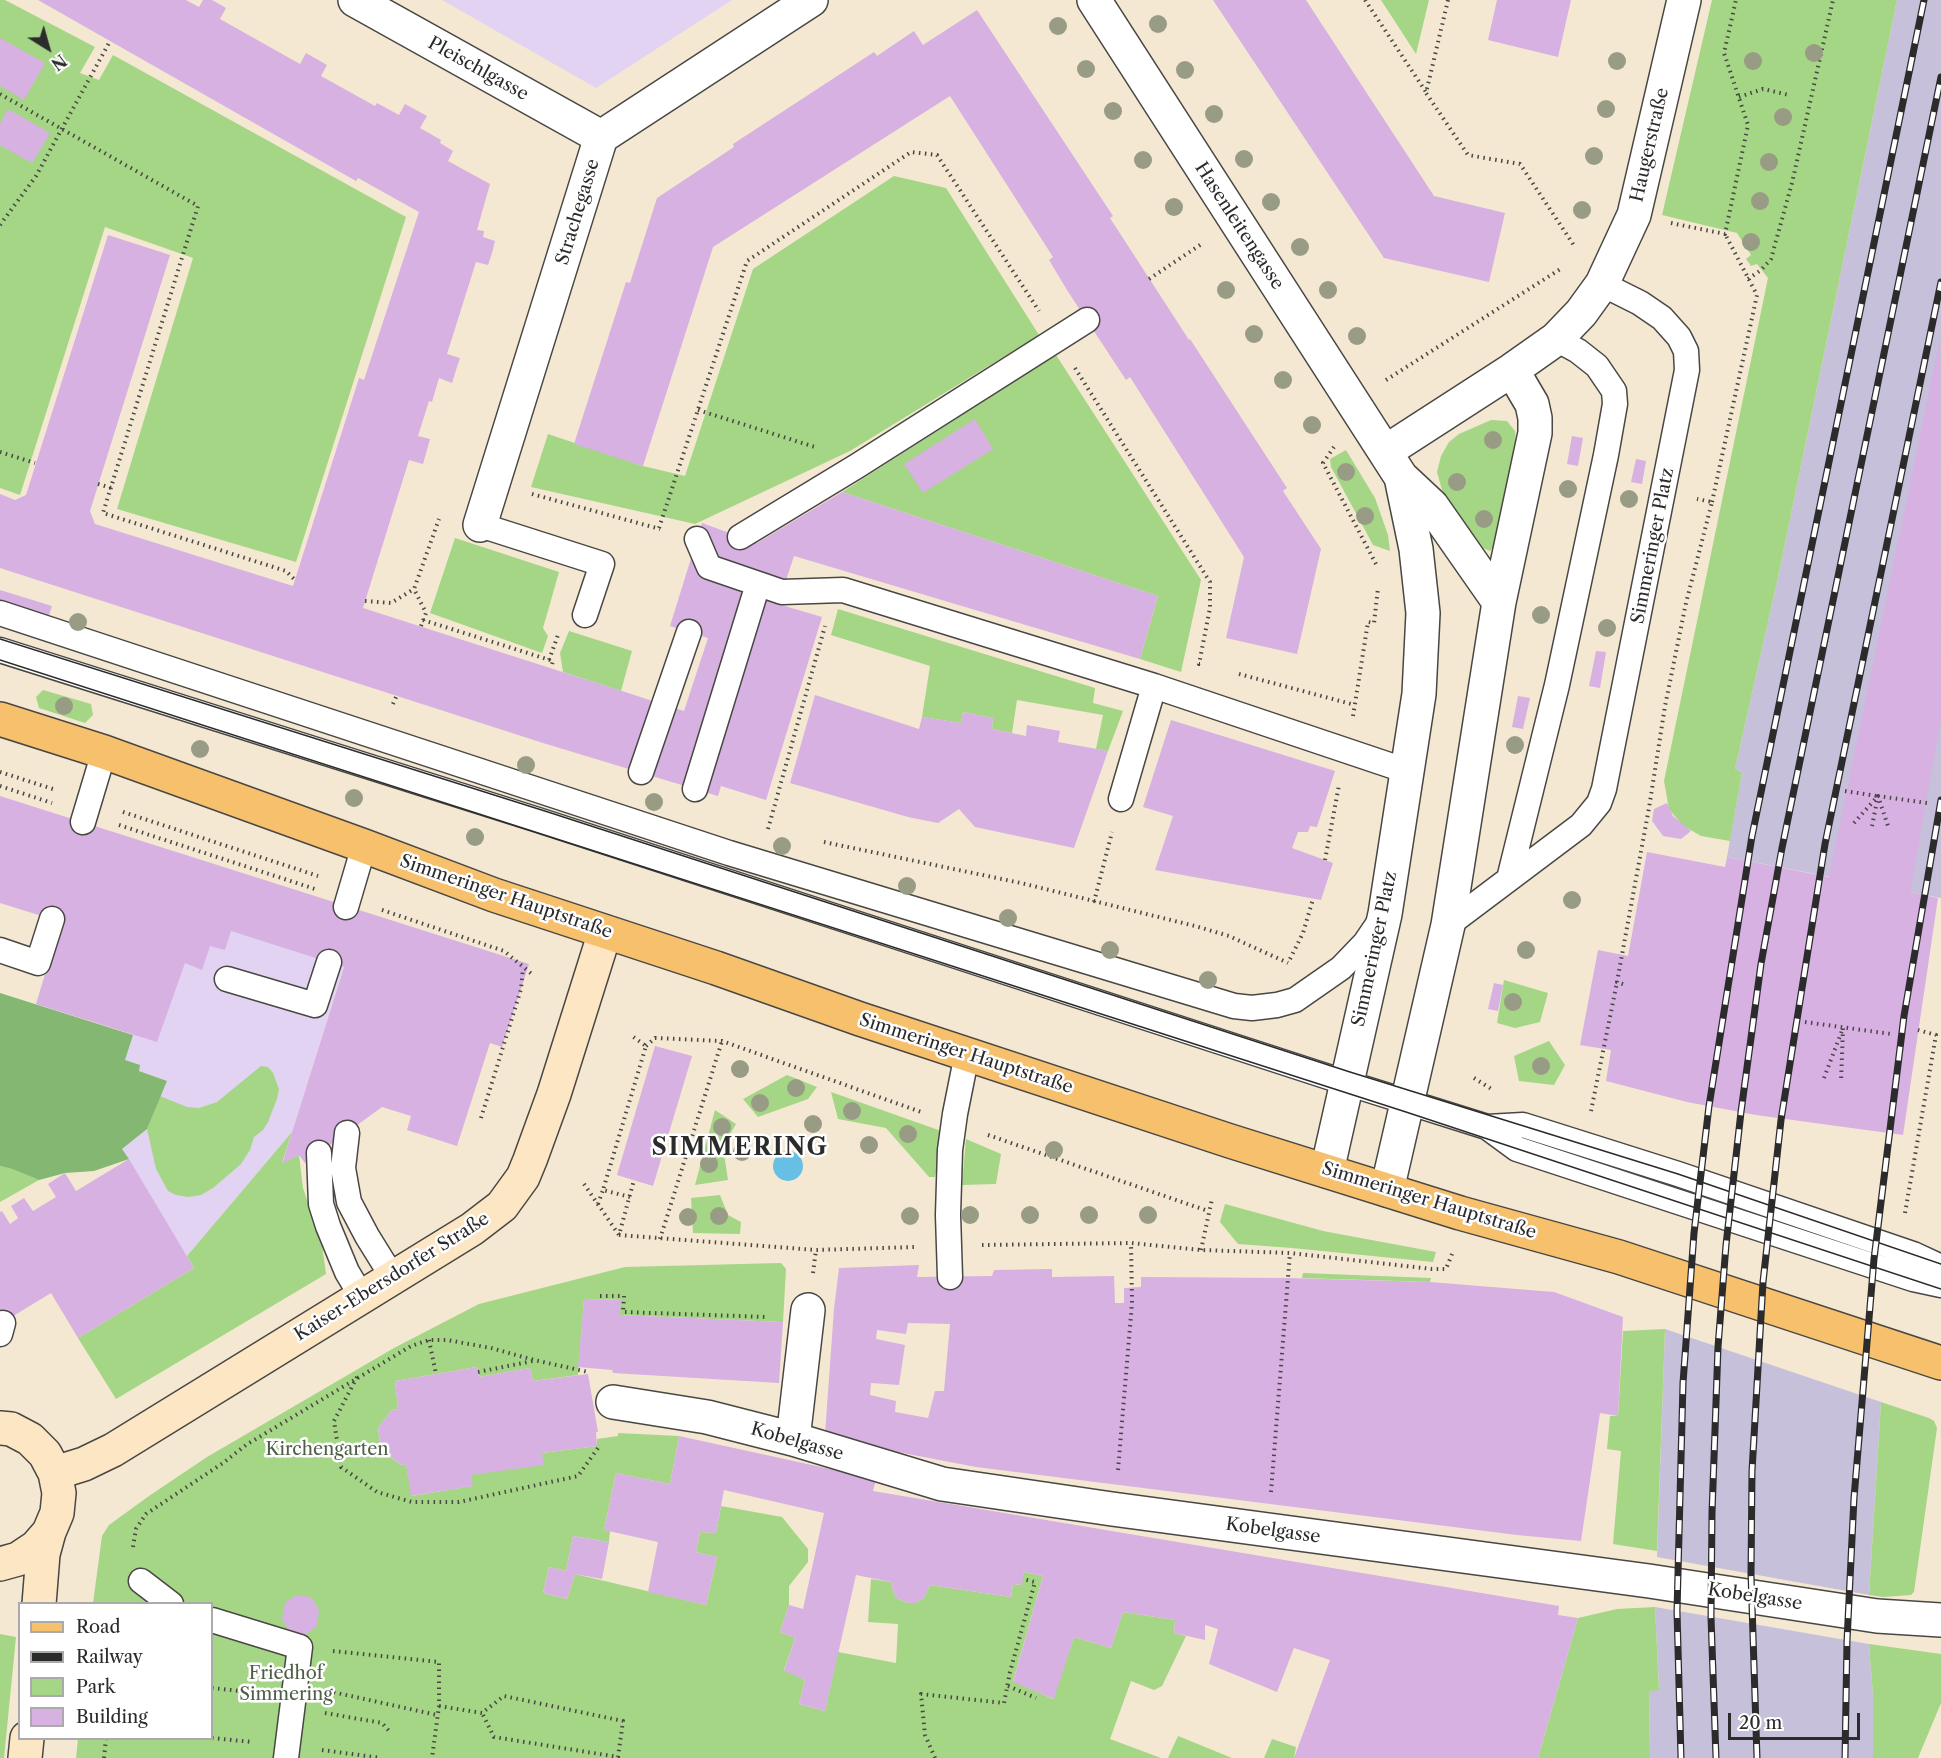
<!DOCTYPE html>
<meta charset="utf-8">
<style>
body{margin:0}
#map{position:relative;width:1941px;height:1758px;overflow:hidden;background:#f4e8d2;font-family:"Libre Caslon Text",serif}
canvas{display:block}
.legend{position:absolute;left:18px;top:1602px;width:195px;height:138px;box-sizing:border-box;background:#fff;border:2px solid #aaa;margin:0;padding:8px 10px;list-style:none;font-size:18px;color:#2b2b2b}
.legend li{display:flex;align-items:center;gap:12px;height:30px}
.legend b{width:30px;border:2px solid #aaa}
.north{position:absolute;left:18px;top:18px;width:60px;height:60px;-webkit-text-stroke:4px #fff;paint-order:stroke;rotate:143deg;font-size:16px;font-weight:700;line-height:24px;text-align:center;color:#2b2b2b}
.north::after{content:'';display:block;margin:auto;width:21px;height:27px;background:#2b2b2b;clip-path:polygon(50% 0,100% 100%,50% 72%,0 100%)}
.scale{position:absolute;left:1728px;top:1713px;width:132px;height:27px;box-sizing:border-box;border:3px solid #2b2b2b;border-top:0;padding-left:8px;font-size:18px;line-height:21px;white-space:nowrap;color:#2b2b2b;-webkit-text-stroke:4px #fff;paint-order:stroke}
</style>
<div id="map">
<canvas width="1941" height="1758"></canvas>
<ul class="legend">
<li><b style="height:8px;background:#f7c06c"></b>Road</li>
<li><b style="height:8px;background:#2b2b2b"></b>Railway</li>
<li><b style="height:16px;background:#a4d685"></b>Park</li>
<li><b style="height:16px;background:#d6b1e1"></b>Building</li>
</ul>
<div class="north">N</div>
<div class="scale">20 m</div>
</div>
<script>
const ctx = document.querySelector('canvas').getContext('2d');
ctx.lineJoin = 'round';
function fillPath(path, color) {
  ctx.fillStyle = color;
  ctx.fill(path, 'evenodd');
}
function toPath(rows) {
  const path = new Path2D();
  for (const r of rows) {
    if (r.length === 3) {
      path.moveTo(r[0] + r[2], r[1]);
      path.arc(r[0], r[1], r[2], 0, 2 * Math.PI);
      continue;
    }
    path.moveTo(r[0], r[1]);
    for (let i = 2; i < r.length; i += 2) path.lineTo(r[i], r[i + 1]);
  }
  return path;
}
function trace(path, color, width, dash) {
  ctx.strokeStyle = color;
  ctx.lineWidth = width;
  ctx.lineCap = dash ? 'butt' : 'round';
  ctx.setLineDash(dash || []);
  ctx.stroke(path);
}
function write(font, color, halo, rows, align = 'center') {
  ctx.font = font + ' "Libre Caslon Text",serif';
  ctx.lineWidth = 5;
  ctx.setLineDash([]);
  ctx.textBaseline = 'middle';
  ctx.strokeStyle = halo;
  ctx.fillStyle = color;
  for (const [text, x, y, turn = 0] of rows) {
    ctx.save();
    ctx.translate(x, y);
    ctx.rotate((+turn || 0) * Math.PI / 180);
    ctx.textAlign = isNaN(turn) ? turn : align;
    if (halo) ctx.strokeText(text, 0, 0);
    ctx.fillText(text, 0, 0);
    ctx.restore();
  }
}
fillPath(toPath([
 [442,0,732,0,596,88],
 [66,906,361,912,292,1132,187,1256,122,1149,147,1129,167,1081,138,1071,125,1060,132,1034,36,1004]
]), '#e3d3f3');
fillPath(toPath([
 [1897,0,1941,0,1941,898,1727,857,1742,772,1735,769,1777,582],
 [1665,1329,1881,1402,1869,1595,1657,1557],
 [1655,1607,1869,1644,1873,1695,1873,1758,1650,1758,1649,1691,1659,1689]
]), '#c6c0da');
fillPath(toPath([
 [0,0,5,0,95,47,80,73,99,80,113,55,406,217,296,562,117,509,193,258,105,227,20,495,0,488],
 [1381,0,1429,0,1416,54],
 [1712,0,1897,0,1777,582,1735,769,1742,772,1730,841,1701,836,1682,825,1669,809,1664,781,1768,278,1757,264,1751,266,1746,259,1751,255,1737,233,1662,215],
 [894,176,946,188,1039,335,850,451,695,524,531,487,548,434,643,466,685,476,753,269],
 [1056,355,1201,580,1181,672,1140,659,1158,596,842,492],
 [1491,420,1507,421,1515,431,1516,444,1494,546,1490,551,1483,548,1442,490,1437,472,1441,456,1449,442,1459,434],
 [1346,450,1375,498,1388,535,1390,551,1373,545,1331,467,1330,459],
 [455,538,559,572,543,628,548,636,542,653,430,613],
 [838,609,1095,688,1093,703,1123,711,1108,751,1096,749,1103,715,1017,700,1012,733,992,729,993,718,963,712,961,723,922,717,930,666,831,635],
 [569,631,632,651,621,691,563,672,560,653],
 [43,690,91,704,93,715,85,723,39,708,36,697],
 [1504,980,1548,993,1540,1022,1515,1028,1497,1023],
 [1549,1041,1565,1065,1554,1085,1519,1081,1514,1056],
 [261,1066,268,1067,273,1073,279,1089,277,1099,268,1122,263,1130,254,1137,250,1150,241,1164,213,1188,201,1195,188,1197,176,1195,168,1191,156,1169,147,1129,160,1096,187,1107,199,1108,217,1102],
 [787,1075,817,1087,808,1099,758,1117,743,1099],
 [831,1092,944,1132,935,1177,929,1177,886,1128,838,1119],
 [715,1110,736,1124,723,1147,728,1180,695,1185],
 [292,1132,282,1163,299,1155,303,1188,322,1245,326,1274,116,1399,78,1338,194,1268,187,1256],
 [966,1139,1001,1154,996,1184,962,1185],
 [0,1166,12,1169,39,1180,0,1202],
 [720,1195,728,1215,741,1222,740,1234,693,1233,691,1198],
 [1225,1204,1323,1231,1436,1252,1433,1262,1292,1248,1238,1244,1220,1222],
 [781,1263,786,1269,783,1322,620,1315,620,1299,584,1300,578,1375,533,1381,530,1368,479,1377,477,1367,395,1381,398,1409,392,1410,378,1428,381,1450,401,1465,406,1464,412,1496,472,1486,471,1475,542,1453,597,1446,597,1439,618,1436,618,1433,679,1436,670,1484,616,1473,604,1530,610,1531,609,1542,573,1536,566,1571,549,1567,543,1593,567,1599,575,1574,706,1605,717,1557,696,1552,700,1532,716,1533,721,1506,782,1517,808,1549,808,1562,789,1586,789,1605,780,1632,795,1638,784,1670,805,1680,799,1704,825,1711,838,1652,896,1663,898,1624,868,1622,871,1579,891,1582,894,1594,898,1599,909,1603,915,1603,924,1598,930,1585,1011,1597,1013,1584,1021,1585,1024,1572,1043,1576,1013,1681,1053,1699,1074,1637,1111,1648,1123,1612,1175,1620,1174,1633,1186,1636,1162,1686,1154,1690,1131,1681,1110,1739,1161,1758,76,1758,78,1739,212,1738,212,1604,93,1603,102,1536,109,1525,149,1496,207,1457,394,1348,479,1304,625,1267],
 [1303,1273,1431,1278,1430,1282,1302,1278],
 [1665,1329,1657,1551,1613,1544,1621,1451,1607,1449,1610,1416,1618,1416,1623,1331],
 [1881,1402,1929,1418,1934,1421,1937,1428,1914,1592,1911,1595,1883,1597,1869,1595],
 [1655,1607,1659,1690,1649,1691,1650,1758,1538,1758,1578,1618,1617,1609],
 [0,1634,16,1637,4,1758,0,1758],
 [1869,1644,1941,1654,1941,1703,1918,1758,1873,1758,1873,1695],
 [1178,1736,1232,1758,1168,1758],
 [1272,1739,1296,1747,1294,1758,1264,1758]
]), '#a4d685');
fillPath(toPath([
 [0,993,133,1035,125,1060,140,1065,139,1071,167,1081,147,1129,122,1149,129,1159,94,1171,65,1173,39,1180,12,1169,0,1166]
]), '#83b772');
fillPath(toPath([
 [788,1166,15]
]), '#67c0e4');
fillPath(toPath([
 [38,0,186,0,199,7,203,0,212,0,226,8,220,19,300,64,306,53,327,65,321,76,375,106,377,103,399,115,405,104,427,116,420,128,441,140,440,143,453,151,448,161,490,184,477,230,484,231,483,237,495,241,492,253,488,265,476,262,447,354,460,358,456,370,452,383,439,378,432,402,429,401,418,436,430,439,423,464,409,460,363,608,684,711,708,638,670,626,702,523,757,543,842,492,1158,596,1140,659,794,556,778,604,822,617,766,800,721,786,718,796,543,743,0,568,0,494,15,500,26,495,108,235,170,255,90,511,95,524,293,586,359,378,364,380,419,212,358,178,356,181],
 [1213,0,1306,0,1434,196,1505,213,1489,282,1384,258],
 [1497,0,1571,0,1558,57,1488,40],
 [977,10,1113,216,1110,218,1189,340,1190,339,1287,488,1283,491,1321,549,1297,654,1226,638,1244,557,1130,377,1126,380,1067,290,1049,260,1053,257,950,96,713,247,643,466,574,444,626,282,630,283,657,198,734,147,733,144,874,52,877,56,914,31,923,45],
 [0,38,45,63,24,100,0,86],
 [8,109,50,133,32,163,0,145,0,124],
 [1940,339,1941,718,1910,892,1938,898,1903,1135,1756,1115,1687,1102,1606,1081,1611,1050,1580,1045,1598,950,1628,956,1647,852,1725,867,1727,857,1829,877],
 [975,419,993,449,923,493,904,464],
 [1572,436,1583,438,1578,466,1567,464],
 [1636,459,1646,461,1642,484,1631,482],
 [0,590,52,606,48,618,0,603],
 [1596,651,1606,652,1600,688,1589,686],
 [815,695,919,729,922,717,961,723,963,712,993,718,992,729,1026,736,1027,725,1060,731,1058,742,1108,751,1074,848,975,827,959,809,938,823,908,817,790,783],
 [1518,696,1530,698,1523,729,1512,727],
 [1171,720,1335,771,1317,827,1310,826,1308,832,1298,832,1292,848,1333,863,1321,900,1155,870,1173,816,1143,807],
 [0,796,529,964,502,1047,490,1043,457,1146,407,1130,411,1116,382,1107,305,1163,299,1155,282,1164,344,967,231,931,225,950,210,946,202,970,185,963,157,1042,36,1004,61,922,0,903],
 [1667,803,1673,816,1691,831,1681,839,1663,836,1652,821,1654,809],
 [1494,983,1503,985,1498,1011,1488,1009],
 [655,1046,692,1056,653,1186,617,1175],
 [129,1159,194,1268,78,1338,51,1293,0,1324,0,1212,2,1211,10,1224,18,1218,11,1206,24,1198,33,1211,56,1197,48,1184,65,1173,76,1191],
 [919,1265,917,1277,992,1276,994,1270,1052,1269,1052,1277,1114,1276,1115,1303,1124,1303,1124,1288,1141,1287,1141,1277,1288,1278,1430,1282,1554,1292,1623,1317,1618,1416,1600,1413,1581,1541,1517,1535,976,1467,887,1450,825,1434,834,1309,839,1268],
 [908,1323,950,1324,944,1391,935,1391,928,1418,895,1412,896,1401,870,1395,871,1383,899,1385,905,1345,876,1339,877,1330,906,1334],
 [621,1299,620,1315,783,1322,779,1383,613,1373,612,1370,578,1367,584,1300],
 [477,1367,479,1377,530,1368,533,1381,588,1374,598,1432,596,1432,597,1446,542,1453,544,1465,471,1475,473,1486,411,1496,406,1464,401,1465,381,1449,378,1428,392,1410,398,1409,395,1381],
 [679,1436,876,1479,873,1491,1559,1606,1558,1615,1578,1618,1538,1758,1294,1758,1330,1660,1294,1648,1277,1692,1209,1664,1218,1629,1205,1625,1205,1640,1174,1633,1175,1620,1123,1612,1111,1648,1074,1637,1054,1699,1013,1682,1043,1576,1024,1572,1022,1585,1013,1584,1011,1597,930,1585,924,1598,915,1603,909,1603,898,1599,894,1594,891,1582,856,1575,825,1711,799,1704,805,1680,784,1671,795,1638,780,1632,789,1605,803,1609,824,1513,724,1490,716,1533,700,1532,696,1552,717,1557,706,1605,648,1592,658,1542,604,1530,616,1473,670,1484],
 [573,1536,609,1542,602,1579,575,1574,567,1599,543,1593,549,1567,566,1571],
 [296,1595,311,1597,319,1610,317,1626,305,1635,289,1631,282,1619,285,1603]
]), '#d6b1e1');
const service = toPath([
 [480,525,602,564,585,615],
 [740,537,857,466,1087,320],
 [697,539,709,567,782,592,843,590,1154,686,1407,771],
 [0,613,729,853,1234,1006,1252,1008,1277,1005,1295,1000,1341,968,1365,943,1380,921],
 [0,650,538,820,1347,1083,1487,1127,1523,1125,1678,1174,1913,1254,1941,1267],
 [641,772,689,632],
 [695,789,758,584],
 [1121,799,1154,686],
 [83,822,104,752],
 [1509,879,1557,685,1606,455,1615,404,1614,391,1597,366,1578,351,1556,339],
 [346,907,364,846],
 [1448,925,1581,825,1599,803,1604,789,1687,370,1686,351,1679,337,1662,318,1640,303,1602,284],
 [0,950,38,963,52,919],
 [227,979,315,1005,329,962],
 [1487,1127,1517,1149,1913,1279,1941,1285],
 [347,1133,343,1168,349,1202,367,1236,393,1278],
 [319,1153,321,1204,328,1226,347,1272,362,1297],
 [950,1277,948,1215,950,1150,955,1114,967,1054],
 [0,1334,3,1323],
 [141,1581,171,1604],
 [212,1620,300,1647,286,1758]
]);
const minor = toPath([
 [355,0,601,137],
 [1094,0,1401,477,1432,506,1499,602],
 [1385,452,1512,370,1556,339,1581,313,1602,284,1634,215,1684,0],
 [480,525,601,137,811,0],
 [1327,1171,1385,914,1419,694,1423,613,1416,549,1401,477],
 [1387,1190,1448,925,1499,602,1535,433,1535,418,1532,404,1512,370],
 [613,1402,707,1417,793,1439,942,1484,1112,1509,1649,1581,1877,1616,1941,1620],
 [793,1439,808,1310]
]);
const secondary = toPath([
 [0,1428,11,1429,30,1439,45,1454,55,1473,59,1493,57,1513,49,1532,36,1547,18,1559,0,1564],
 [55,1473,84,1464,113,1450,472,1229,502,1206,523,1177,530,1160,554,1094,605,932],
 [39,1604,43,1554,49,1532],
 [25,1758,27,1738]
]);
const primary = toPath([
 [0,719,104,752,364,846,494,895,716,968,860,1019,1230,1141,1460,1213,1619,1257,1941,1363]
]);
trace(service, '#494744', 27);
trace(minor, '#494744', 36);
trace(secondary, '#494744', 36);
trace(primary, '#494744', 36);
trace(toPath([
 [1365,0,1426,92],
 [1448,0,1426,93,1468,155,1520,164,1575,247],
 [0,94,198,206,103,513,286,571,295,580],
 [1739,97,1763,89,1789,95],
 [1671,223,1725,234,1748,125,1724,53,1736,0],
 [0,225,36,176,110,41],
 [1149,279,1203,243],
 [1748,279,1761,270,1771,259,1792,183,1833,0],
 [1075,368,1210,582,1210,608,1199,664,1200,664],
 [1386,380,1562,268],
 [698,410,818,448],
 [1334,447,1323,463,1376,564],
 [0,452,35,463],
 [98,484,111,488],
 [532,494,660,529],
 [1712,502,1757,295,1725,234],
 [659,528,747,261,911,152,937,155,1039,311],
 [365,601,391,603,414,589],
 [423,620,553,661,551,668],
 [421,626,426,613,414,589,439,519],
 [549,660,558,635],
 [1239,674,1355,705],
 [393,704,397,695],
 [1353,716,1368,622,1374,623,1378,588],
 [0,772,56,790],
 [0,786,52,803],
 [1845,791,1877,796],
 [123,812,318,876],
 [1854,823,1878,796,1927,803],
 [119,825,315,889],
 [1872,826,1878,796,1889,829],
 [768,829,825,626],
 [824,842,1021,883,1195,926,1229,936,1288,963],
 [1325,860,1339,785],
 [1094,902,1112,832],
 [382,910,504,951,533,975],
 [1290,959,1303,933,1313,899],
 [1623,984,1617,982,1649,808,1665,706,1686,603,1712,502,1697,499],
 [1805,1022,1891,1034],
 [646,1046,655,1038,722,1041,921,1112],
 [1474,1078,1493,1090],
 [1824,1078,1843,1028,1841,1082],
 [1591,1111,1617,982],
 [481,1118,521,989,523,968],
 [988,1135,1208,1211],
 [584,1184,619,1235,634,1180],
 [630,1197,603,1190,646,1046,632,1036],
 [598,1204,603,1190],
 [1905,1213,1936,1035,1918,1030],
 [619,1235,816,1250,915,1247],
 [660,1239,722,1041],
 [982,1245,1131,1243,1201,1250,1290,1253,1432,1269,1446,1269,1452,1254],
 [1201,1250,1212,1199],
 [813,1273,816,1250],
 [600,1296,624,1296,623,1312,767,1317],
 [429,1340,436,1374],
 [478,1372,533,1361],
 [357,1377,334,1421,341,1467,377,1492,412,1502,459,1502,578,1476,598,1448],
 [1118,1470,1132,1303,1131,1243],
 [1271,1492,1290,1253],
 [133,1547,136,1529,146,1514,223,1463,246,1445,411,1346,429,1340,447,1340,491,1348,534,1360,588,1372],
 [333,1651,439,1662,439,1706,432,1758],
 [1008,1686,1036,1698],
 [212,1688,260,1693],
 [328,1691,437,1715],
 [439,1706,482,1713,504,1696,623,1721,618,1757,494,1737,482,1713],
 [325,1713,382,1723,389,1731],
 [212,1738,252,1742],
 [322,1750,381,1758],
 [104,1758,106,1738],
 [935,1758,925,1735,921,1694,1004,1703,1010,1672,1035,1582,1023,1579]
]), '#494744', 4, [1.5, 4.5]);
trace(service, '#fff', 24);
trace(minor, '#fff', 33);
trace(secondary, '#fce6c4', 33);
trace(primary, '#f7c06c', 33);
trace(toPath([
 [0,639,548,812,1350,1072,1678,1174,1941,1264],
 [0,660,1406,1112,1941,1289]
]), '#2b2b2b', 1.5);
const rail = toPath([
 [1681,1758,1677,1611,1683,1383,1694,1233,1709,1106,1752,836,1924,0],
 [1716,1758,1711,1617,1712,1513,1718,1347,1726,1245,1741,1112,1761,964,1782,848,1941,77],
 [1757,1758,1751,1574,1752,1471,1763,1282,1781,1120,1825,844,1941,282],
 [1845,1758,1847,1641,1854,1498,1874,1259,1904,1016,1941,800]
]);
trace(rail, '#2b2b2b', 7);
trace(rail, '#fff', 4.5, [14]);
ctx.fillStyle = '#999c85';
for (const [x, y] of [
 [1158,24],
 [1058,26],
 [1814,53],
 [1617,61],
 [1753,61],
 [1086,69],
 [1185,70],
 [1606,109],
 [1113,111],
 [1214,114],
 [1783,117],
 [1594,156],
 [1244,159],
 [1143,160],
 [1769,162],
 [1760,201],
 [1271,202],
 [1174,207],
 [1582,210],
 [1751,242],
 [1300,247],
 [1226,290],
 [1328,290],
 [1254,334],
 [1357,336],
 [1283,380],
 [1312,425],
 [1493,440],
 [1346,472],
 [1457,482],
 [1568,489],
 [1629,499],
 [1365,516],
 [1484,519],
 [1541,615],
 [78,622],
 [1607,628],
 [64,706],
 [1515,745],
 [200,749],
 [526,765],
 [354,798],
 [654,802],
 [475,837],
 [782,846],
 [907,886],
 [1572,900],
 [1008,918],
 [1110,950],
 [1526,950],
 [1208,980],
 [1513,1002],
 [1541,1066],
 [740,1069],
 [796,1088],
 [760,1103],
 [852,1111],
 [813,1124],
 [722,1127],
 [908,1134],
 [869,1145],
 [1054,1150],
 [742,1152],
 [709,1164],
 [970,1215],
 [1030,1215],
 [1089,1215],
 [1148,1215],
 [719,1216],
 [910,1216],
 [688,1217]
]) {
  ctx.beginPath();
  ctx.arc(x, y, 9, 0, 2 * Math.PI);
  ctx.fill();
}
write('18px', '#2b2b2b', '#fff', [
 ["Pleischlgasse",478,69,29],
 ["Haugerstraße",1650,145,-77],
 ["Strachegasse",578,212,-73],
 ["Hasenleitengasse",1239,226,57],
 ["Simmeringer Platz",1653,546,-79],
 ["Simmeringer Hauptstraße",506,897,19],
 ["Simmeringer Platz",1375,949,-78],
 ["Simmeringer Hauptstraße",966,1054,18],
 ["Simmeringer Hauptstraße",1429,1201,17],
 ["Kaiser-Ebersdorfer Straße",392,1277,-32],
 ["Kobelgasse",797,1442,16],
 ["Kobelgasse",1273,1531,8],
 ["Kobelgasse",1755,1597,9]
]);
write('18px', '#4f5e46', '#fff', [
 ["Kirchengarten",327,1450],
 ["Friedhof",286,1674],
 ["Simmering",286,1695]
]);
ctx.letterSpacing = '1.5px';
write('bold 24px', '#2b2b2b', '#fff', [
 ["SIMMERING",740,1148]
]);
ctx.letterSpacing = '0px';
</script>
